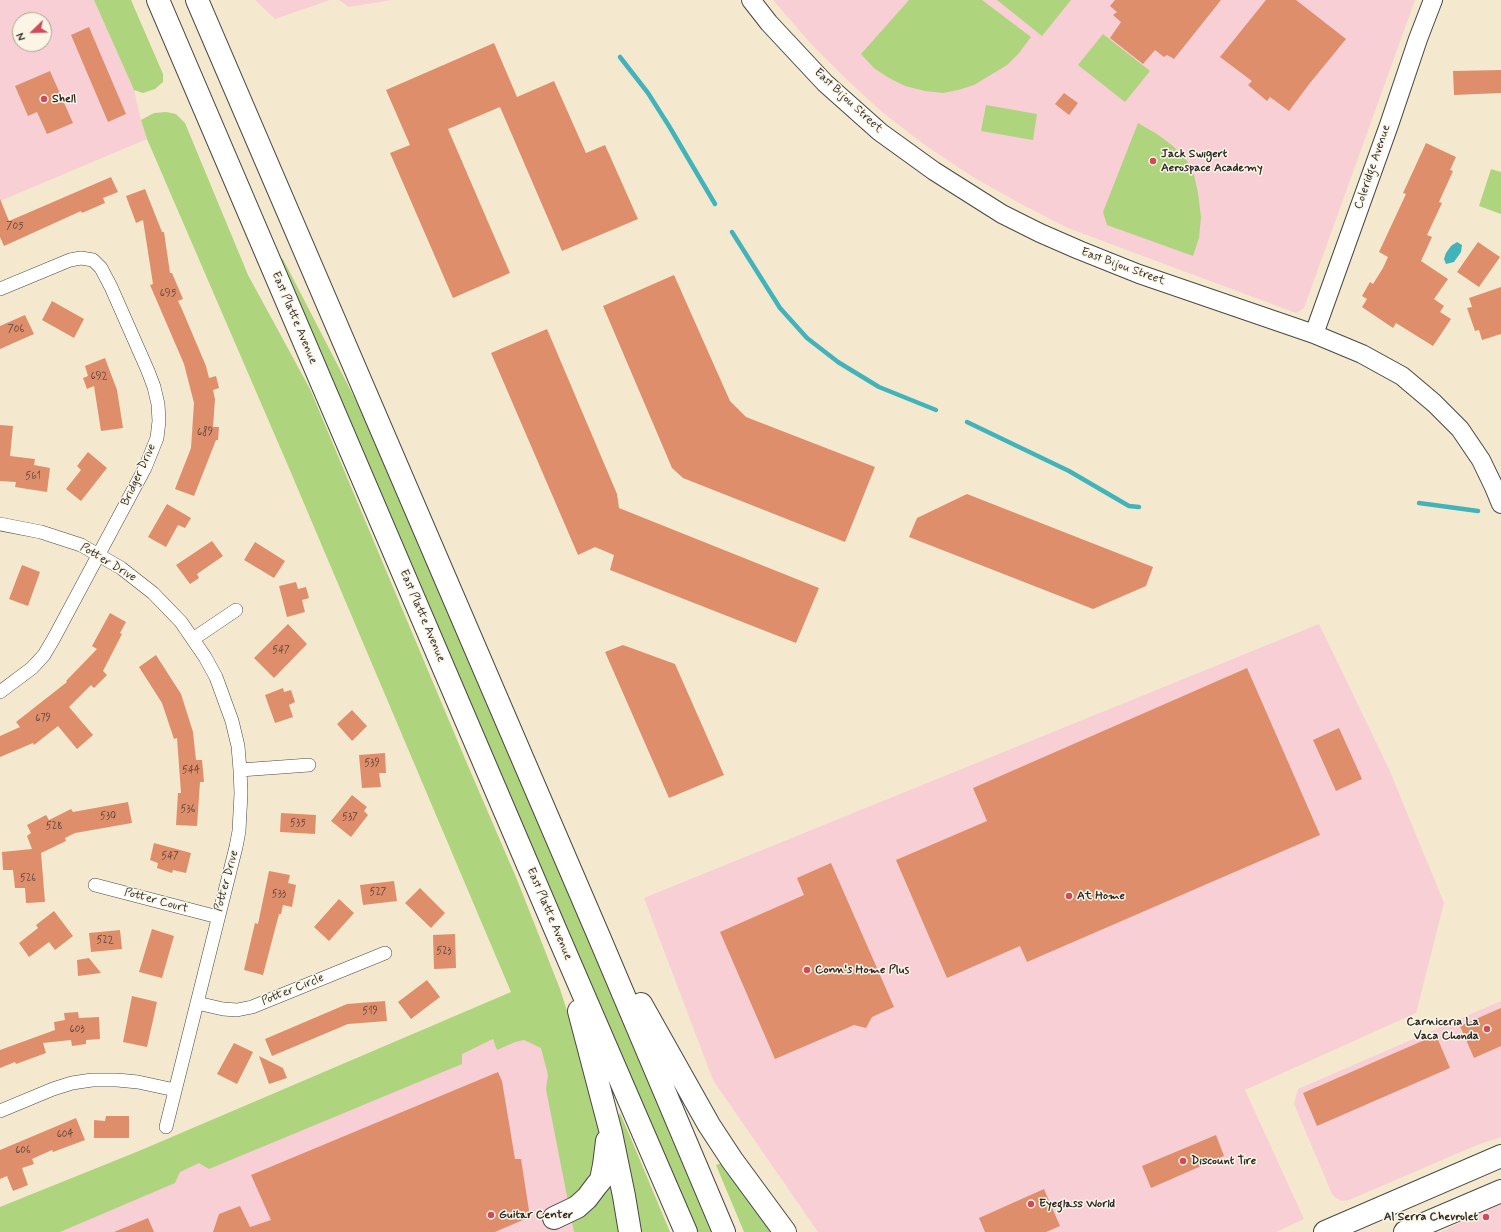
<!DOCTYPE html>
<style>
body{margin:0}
#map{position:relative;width:1501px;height:1232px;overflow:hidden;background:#f4e9ce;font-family:Mynerve,sans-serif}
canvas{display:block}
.north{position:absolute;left:12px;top:12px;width:40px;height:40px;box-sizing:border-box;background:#fcf5e5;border:1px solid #a8a49b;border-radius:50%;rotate:247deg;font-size:11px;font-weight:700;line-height:16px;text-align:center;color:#2b2b2b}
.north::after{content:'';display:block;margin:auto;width:14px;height:18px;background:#d1495b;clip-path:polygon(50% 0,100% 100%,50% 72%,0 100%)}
</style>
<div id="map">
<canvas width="1501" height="1232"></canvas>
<div class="north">N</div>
</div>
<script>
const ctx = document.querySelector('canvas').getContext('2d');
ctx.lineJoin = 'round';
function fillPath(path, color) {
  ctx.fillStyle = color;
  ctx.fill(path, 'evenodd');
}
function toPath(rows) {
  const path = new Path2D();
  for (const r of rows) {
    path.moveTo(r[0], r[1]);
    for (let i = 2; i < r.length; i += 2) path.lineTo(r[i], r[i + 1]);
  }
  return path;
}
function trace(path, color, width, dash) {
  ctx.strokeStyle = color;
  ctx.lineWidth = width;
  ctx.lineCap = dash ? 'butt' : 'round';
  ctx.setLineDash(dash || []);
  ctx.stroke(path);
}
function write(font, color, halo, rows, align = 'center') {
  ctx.font = font + ' Mynerve,sans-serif';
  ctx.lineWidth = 3;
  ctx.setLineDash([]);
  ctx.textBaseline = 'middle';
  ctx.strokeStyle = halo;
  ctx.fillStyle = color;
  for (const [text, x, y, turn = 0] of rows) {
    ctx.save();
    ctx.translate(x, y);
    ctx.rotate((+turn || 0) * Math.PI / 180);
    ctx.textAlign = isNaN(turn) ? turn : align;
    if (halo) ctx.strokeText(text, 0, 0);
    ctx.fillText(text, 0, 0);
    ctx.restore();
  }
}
fillPath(toPath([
 [0,0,94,0,134,90,141,120,147,139,0,201],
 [20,20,44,20,44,44,20,44],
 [255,0,330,0,275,19],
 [339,0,392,0,349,7],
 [773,0,1415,0,1304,308,1296,313,1068,228,1019,203,973,177,925,145,882,112,844,77,812,45],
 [1319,624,1389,769,1444,903,1416,1013,1245,1090,1304,1219,1276,1232,818,1232,713,1080,644,898],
 [560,989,620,1232,0,1232,0,1207,139,1151,511,993],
 [1501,1001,1501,1137,1477,1145,1349,1200,1342,1201,1336,1198,1332,1194,1294,1104,1298,1089],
 [1501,1202,1501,1232,1441,1232]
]), '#f7cfd4');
fillPath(toPath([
 [94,0,131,0,163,74,163,82,155,89,143,93,134,90],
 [909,0,982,0,1031,37,1019,53,1007,65,974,85,958,90,943,93,925,91,905,86,889,78,874,68,861,54],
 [997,0,1071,0,1042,36],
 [1103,34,1150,71,1125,102,1078,65],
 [986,105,1037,114,1033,140,981,131],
 [166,112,176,114,185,123,248,275,310,389,463,754,518,882,560,989,593,1092,609,1163,620,1232,574,1232,546,1089,548,1075,541,1048,524,1040,515,1042,497,1050,493,1039,462,1054,462,1064,209,1169,199,1163,180,1172,175,1183,60,1232,0,1232,0,1207,139,1151,511,992,289,468,147,139,141,120,154,113],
 [1138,123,1157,134,1173,146,1187,161,1194,175,1198,193,1201,217,1199,238,1193,256,1107,225,1103,212],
 [1491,169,1501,172,1501,214,1479,206],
 [278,256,283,259,385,457,720,1232,697,1232,624,1061],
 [620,1113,632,1141,670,1232,639,1232,618,1117],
 [722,1163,774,1232,744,1232,716,1165]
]), '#afd47e');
fillPath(toPath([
 [1457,242,1462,245,1461,252,1454,262,1446,264,1444,259,1446,253,1451,246]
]), '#43b3bb');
trace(toPath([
 [620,57,648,93,669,126,715,204],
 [732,232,780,308,807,338,838,362,879,387,936,410],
 [967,422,1069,471,1129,506,1139,507],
 [1419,503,1478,511]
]), '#43b3bb', 4.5);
fillPath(toPath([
 [1115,0,1221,0,1174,59,1167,55,1164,57,1155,50,1143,64,1110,38,1121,22,1113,15,1117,12,1110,6],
 [1266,0,1296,0,1346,39,1310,83,1289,111,1270,97,1267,101,1248,85,1252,81,1220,57],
 [89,27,126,114,108,122,71,35],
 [494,43,517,97,554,81,586,153,605,145,638,219,562,251,500,107,448,129,510,273,453,298,390,153,410,145,386,90],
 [1501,70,1501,93,1454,95,1453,71],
 [50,71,73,123,47,134,37,112,28,116,15,86],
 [1064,93,1078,103,1069,115,1055,104],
 [1426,143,1456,157,1450,170,1453,171,1439,202,1442,203,1427,235,1432,237,1421,261,1448,279,1434,299,1444,306,1440,312,1451,319,1433,346,1396,323,1393,328,1362,307,1367,299,1362,296,1370,282,1373,284,1383,268,1388,257,1379,252,1406,194,1403,193],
 [111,177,118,192,103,198,105,203,82,213,81,211,4,246,0,237,0,199,9,221],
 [145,189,162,232,164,232,170,273,172,273,183,299,178,301,181,307,206,366,209,378,216,376,219,388,213,390,215,399,213,427,219,427,218,440,216,440,194,496,175,489,191,448,194,403,184,364,150,285,153,284,143,220,136,223,126,196],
 [1478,242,1500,257,1479,287,1457,272],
 [674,275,730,401,746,417,875,467,845,542,683,478,672,468,603,306],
 [1501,287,1501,334,1482,340,1479,330,1475,331,1467,308,1472,307,1469,298],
 [52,301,84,319,74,338,42,320],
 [25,315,34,334,0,349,0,326],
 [547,329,617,494,619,508,819,588,796,643,610,570,614,555,595,547,578,555,491,353],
 [105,358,117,390,123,428,101,431,94,386,87,389,83,378,88,376,85,366],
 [0,425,13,426,10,456,35,459,34,465,50,468,47,492,15,487,16,482,0,481],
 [88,452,107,468,81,501,66,489,81,470,77,466],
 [967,494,1153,567,1146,586,1093,609,909,537,917,518],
 [167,504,191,518,185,528,178,525,166,547,148,537],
 [212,541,223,556,197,574,199,578,190,584,176,565],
 [255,542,285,561,274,578,244,560],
 [22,565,40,572,28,606,9,599],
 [296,582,298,589,306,587,309,598,302,600,305,612,287,617,279,586],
 [110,613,126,622,120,633,122,634,103,671,107,675,94,688,91,685,69,707,93,735,77,749,58,726,34,745,33,743,0,757,0,736,20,727,16,722,67,682,66,681,97,649,92,646],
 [288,624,307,644,274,678,254,658],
 [623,645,675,664,724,775,669,798,605,652],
 [156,655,181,694,193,732,196,760,202,760,204,782,200,782,197,826,176,825,178,793,181,793,177,738,174,739,162,703,139,667],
 [1247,668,1320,835,1027,962,1020,946,947,978,896,860,987,821,973,788],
 [283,688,284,692,291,690,295,702,289,705,293,717,275,723,265,695],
 [352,710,367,726,352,741,337,724],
 [1339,728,1362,779,1336,791,1313,740],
 [385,753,386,773,379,773,381,787,362,788,359,755],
 [352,795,367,807,364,811,368,815,351,837,331,821],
 [128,802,132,823,75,833,65,838,66,841,41,853,45,902,26,903,25,888,15,888,13,870,3,870,2,852,32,849,27,836,31,833,27,825,46,815,49,820,71,809,73,812],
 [281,813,316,815,315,834,280,832],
 [154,843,191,853,186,873,173,870,172,873,157,868,158,863,150,860],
 [831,863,894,1007,872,1017,866,1028,854,1025,775,1059,720,932,804,895,797,878],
 [269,871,290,875,288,883,296,885,292,907,283,905,281,914,279,914,263,975,244,970,255,923,258,924],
 [394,881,397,901,363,905,360,885],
 [420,888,445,913,431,928,405,903],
 [339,899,354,913,329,941,314,927],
 [54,911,73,936,55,950,49,942,29,957,19,943,38,928,36,925],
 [152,929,174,936,162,978,139,972],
 [120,930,122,949,91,952,89,933],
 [455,934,456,968,434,969,433,935],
 [89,958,101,973,78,976,77,960],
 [427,980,440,997,411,1019,398,1002],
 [132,996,157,1002,147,1047,123,1042],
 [385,1001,387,1021,348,1024,272,1056,265,1039,347,1004],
 [1501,1008,1501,1046,1474,1058,1460,1026],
 [78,1012,79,1018,99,1017,100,1039,86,1040,86,1044,72,1046,71,1040,43,1043,46,1053,16,1064,15,1062,0,1068,0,1050,55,1030,54,1022,65,1020,64,1013],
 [1436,1035,1450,1068,1317,1126,1303,1093],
 [234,1043,253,1052,237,1084,217,1074],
 [259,1056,283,1068,287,1078,269,1084],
 [498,1072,502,1081,515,1159,521,1159,530,1217,495,1232,213,1232,219,1214,240,1206,250,1227,271,1220,251,1175],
 [106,1116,129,1116,129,1138,94,1138,94,1120,105,1121],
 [76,1118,85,1140,53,1152,52,1150,32,1159,34,1164,22,1168,28,1185,13,1191,7,1176,0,1179,0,1150],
 [1216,1135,1224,1156,1151,1188,1142,1166],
 [1044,1189,1060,1226,1046,1232,985,1232,979,1218],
 [148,1218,154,1232,114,1232]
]), '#df8e6c');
const street = toPath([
 [0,289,70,260,81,258,93,260,101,268,111,287,148,371,154,387,158,404,159,421,157,438,145,468,54,638,44,655,32,668,0,692],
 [0,524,41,532,81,545,121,568,153,593,181,622,205,657,216,677,232,721,238,746,240,770,241,793,239,831,236,847,166,1127],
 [193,639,236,610],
 [240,770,309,765],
 [95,885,218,917],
 [197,1003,223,1009,237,1010,252,1007,385,953],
 [0,1111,53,1089,72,1083,92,1080,117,1080,138,1082,175,1090]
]);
const secondary = toPath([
 [751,0,769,23,825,83,880,132,934,171,1002,214,1040,233,1079,250,1139,274,1314,334,1362,354,1402,376,1434,403,1460,429,1481,460,1494,487,1501,504],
 [1314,334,1389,125,1418,39,1433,0]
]);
const highway = toPath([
 [158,0,556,931,686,1232],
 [197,0,600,939,724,1232],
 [641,1004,709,1125,732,1160,785,1232],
 [579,1011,611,1133,624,1196,630,1232],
 [554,1218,577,1207,587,1198,596,1186,601,1180,604,1165,607,1141],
 [1325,1232,1501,1156],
 [1405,1232,1501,1191]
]);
trace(street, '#494843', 14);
trace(secondary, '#494843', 20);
trace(highway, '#494843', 24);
trace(street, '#fff', 13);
trace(secondary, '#fff', 18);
trace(highway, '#fff', 22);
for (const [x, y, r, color] of [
 [44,99,4,"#d1495b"],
 [1153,161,4,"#d1495b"],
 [1069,896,4,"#d1495b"],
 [807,970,4,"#d1495b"],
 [1487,1029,4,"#d1495b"],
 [1183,1161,4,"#d1495b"],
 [1031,1204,4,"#d1495b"],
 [491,1215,4,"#d1495b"],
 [1486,1217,4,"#d1495b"]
]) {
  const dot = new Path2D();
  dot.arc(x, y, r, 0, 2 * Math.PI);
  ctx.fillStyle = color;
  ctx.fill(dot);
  trace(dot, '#fcf5e5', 1.5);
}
write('10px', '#58443b', null, [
 ["705",15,227],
 ["695",168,294],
 ["706",16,330],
 ["692",99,377],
 ["689",205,433],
 ["561",33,477],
 ["547",281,651],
 ["679",43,719],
 ["539",372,764],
 ["544",191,771],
 ["536",188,810],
 ["530",108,817],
 ["537",350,818],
 ["535",298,824],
 ["528",54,827],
 ["547",170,857],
 ["526",28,879],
 ["527",378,893],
 ["533",279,895],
 ["522",105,941],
 ["523",444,952],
 ["519",370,1012],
 ["603",77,1030],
 ["604",65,1135],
 ["606",23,1151]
]);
write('bold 12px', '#2b2b2b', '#fcf5e5', [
 ["Shell",52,99],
 ["Jack Swigert",1161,154],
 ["Aerospace Academy",1161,168],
 ["At Home",1077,896],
 ["Conn's Home Plus",815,970],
 ["Carniceria La",1479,1022,"right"],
 ["Vaca Chonda",1479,1036,"right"],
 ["Discount Tire",1191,1161],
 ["Eyeglass World",1039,1204],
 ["Guitar Center",499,1215],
 ["Al Serra Chevrolet",1478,1217,"right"]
], 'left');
write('12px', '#2b2b2b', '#fcf5e5', [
 ["East Bijou Street",848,101,43],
 ["Coleridge Avenue",1373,167,-71],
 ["East Bijou Street",1123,267,20],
 ["East Platte Avenue",294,318,67],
 ["Bridger Drive",139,475,-65],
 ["Potter Drive",108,563,31],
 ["East Platte Avenue",422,616,67],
 ["Potter Drive",227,881,-75],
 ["Potter Court",156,901,15],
 ["East Platte Avenue",549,914,67],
 ["Potter Circle",293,990,-22]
]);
</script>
